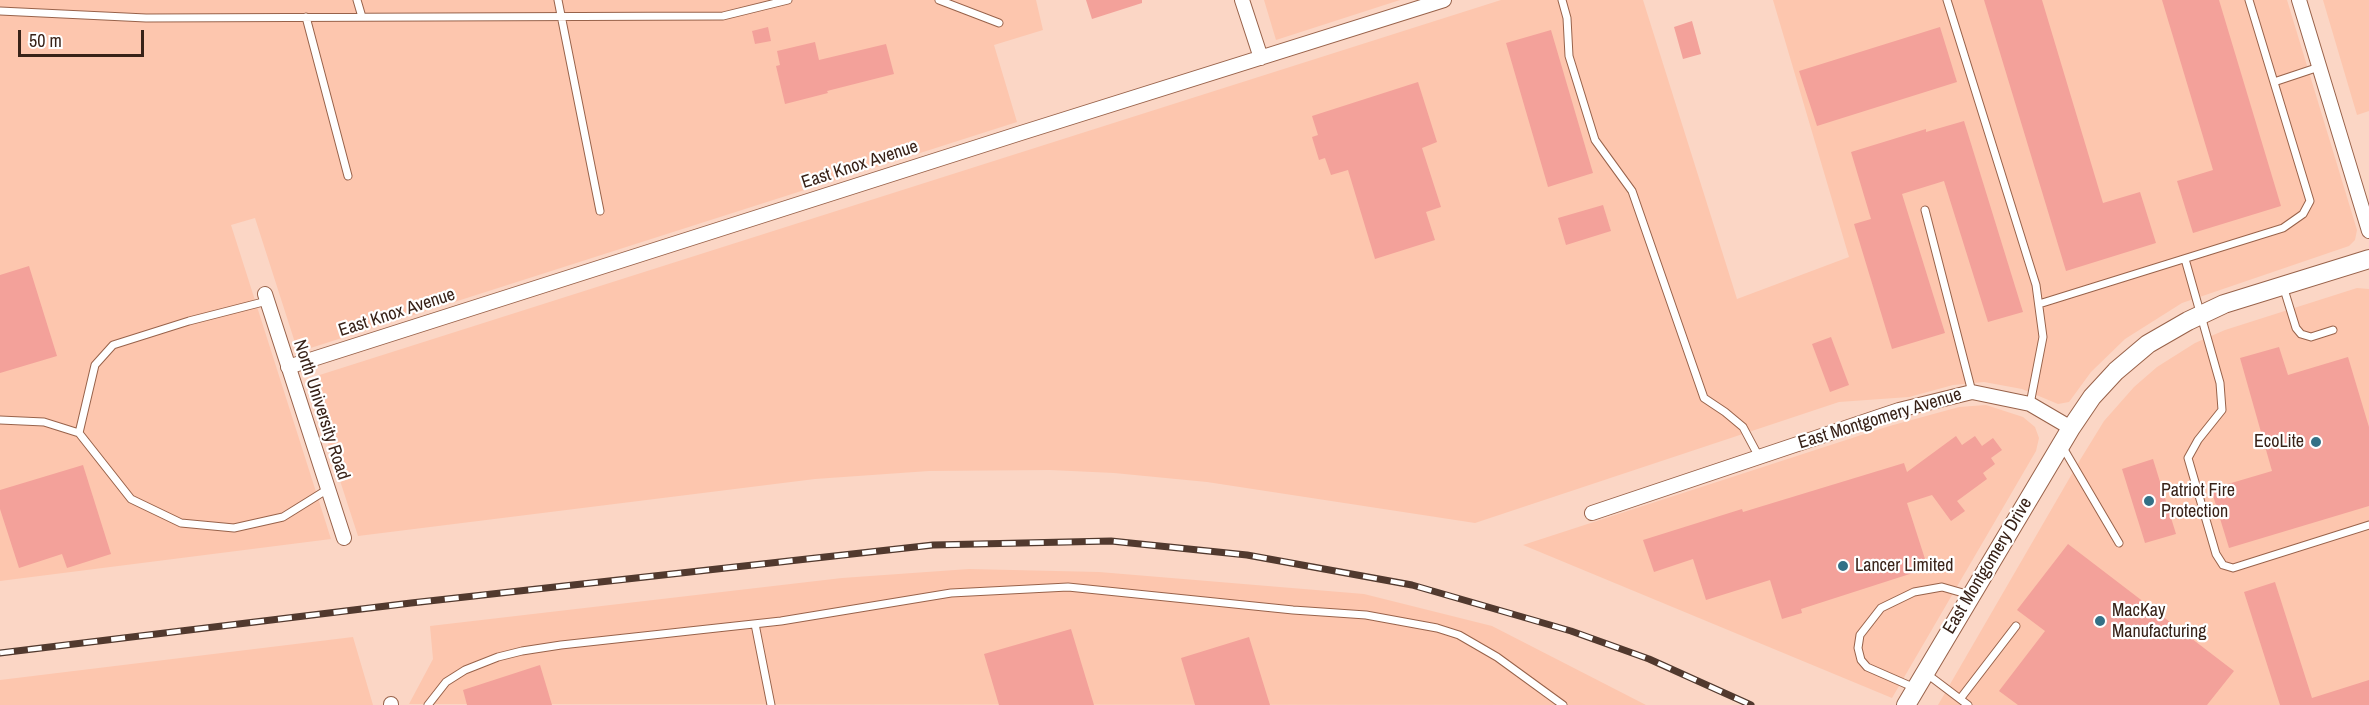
<!DOCTYPE html>
<style>
body{margin:0}
#map{position:relative;width:2369px;height:705px;overflow:hidden;background:#fbd6c5;font-family:"Archivo Narrow",sans-serif}
canvas{display:block}
.scale{position:absolute;left:18px;top:30px;width:126px;height:27px;box-sizing:border-box;border:3px solid #382218;border-top:0;padding-left:8px;font-size:18px;line-height:21px;white-space:nowrap;color:#382218;-webkit-text-stroke:4px #fff;paint-order:stroke}
</style>
<div id="map">
<canvas width="2369" height="705"></canvas>
<div class="scale">50 m</div>
</div>
<script>
const ctx = document.querySelector('canvas').getContext('2d');
ctx.lineJoin = 'round';
function fillPath(path, color) {
  ctx.fillStyle = color;
  ctx.fill(path, 'evenodd');
}
function toPath(rows) {
  const path = new Path2D();
  for (const r of rows) {
    path.moveTo(r[0], r[1]);
    for (let i = 2; i < r.length; i += 2) path.lineTo(r[i], r[i + 1]);
  }
  return path;
}
function trace(path, color, width, dash) {
  ctx.strokeStyle = color;
  ctx.lineWidth = width;
  ctx.lineCap = dash ? 'butt' : 'round';
  ctx.setLineDash(dash || []);
  ctx.stroke(path);
}
function write(font, color, halo, rows, align = 'center') {
  ctx.font = font + ' "Archivo Narrow",sans-serif';
  ctx.lineWidth = 4.5;
  ctx.setLineDash([]);
  ctx.textBaseline = 'middle';
  ctx.strokeStyle = halo;
  ctx.fillStyle = color;
  for (const [text, x, y, turn = 0] of rows) {
    ctx.save();
    ctx.translate(x, y);
    ctx.rotate((+turn || 0) * Math.PI / 180);
    ctx.textAlign = isNaN(turn) ? turn : align;
    if (halo) ctx.strokeText(text, 0, 0);
    ctx.fillText(text, 0, 0);
    ctx.restore();
  }
}
fillPath(toPath([
 [0,0,1036,0,1043,30,994,45,1017,122,298,352,255,218,231,225,331,539,0,581],
 [1264,0,1400,0,1276,40],
 [1501,0,1643,0,1737,299,1849,257,1773,0,2287,0,2357,230,2355,240,2349,246,2182,303,2125,339,2091,372,2069,402,2058,404,2022,389,1984,382,1953,385,1909,397,1839,402,1475,523,1207,482,1114,473,1050,470,929,471,815,479,358,536,307,379],
 [2323,0,2369,0,2369,111,2357,115],
 [2357,288,2369,289,2369,705,1938,705,2080,460,2104,421,2134,387,2157,367,2195,343,2225,330],
 [1986,405,2023,417,2035,427,2039,438,2036,451,1892,698,1523,545,1886,427,1959,407],
 [969,569,1099,572,1364,594,1492,626,1646,705,409,704,433,659,430,626,842,578],
 [353,637,373,705,0,705,0,680]
]), '#fdc6ae');
fillPath(toPath([
 [1086,0,1142,0,1142,3,1092,19],
 [1984,0,2042,0,2103,203,2140,192,2156,243,2066,271],
 [2162,0,2219,0,2281,206,2193,233,2177,181,2213,170],
 [1692,21,1701,54,1683,59,1674,27],
 [768,27,771,41,755,44,752,31],
 [1940,27,1957,82,1817,126,1799,71],
 [1551,30,1593,173,1548,187,1506,43],
 [815,42,819,60,886,44,894,74,827,91,828,93,785,104,776,66,780,65,777,51],
 [1418,82,1437,142,1422,148,1441,207,1426,212,1435,240,1375,259,1348,170,1331,175,1325,158,1319,160,1312,137,1318,135,1312,116],
 [1964,121,2023,312,1988,322,1944,181,1902,194,1945,333,1892,349,1854,224,1871,219,1851,152,1926,129,1926,132],
 [1603,205,1611,231,1566,245,1558,218],
 [29,266,57,356,0,373,0,275],
 [1831,337,1849,385,1830,392,1812,344],
 [2279,347,2288,375,2348,357,2369,427,2369,506,2229,548,2211,489,2272,471,2240,358],
 [1956,436,1962,445,1975,436,1982,446,1993,438,2002,450,1991,458,1995,464,1983,473,1987,479,1957,501,1965,511,1951,521,1932,495,1907,503,1925,559,1919,571,1801,609,1802,613,1782,619,1770,580,1706,600,1693,559,1654,572,1643,540,1742,509,1743,512,1904,463,1907,472],
 [2153,459,2176,534,2145,543,2122,469],
 [83,465,111,554,67,568,62,554,19,568,0,509,0,490],
 [2068,544,2234,671,2207,705,2018,705,1999,691,2045,631,2017,610],
 [2275,582,2312,698,2369,680,2369,705,2280,705,2244,592],
 [1071,629,1094,705,999,705,984,654],
 [1249,637,1270,705,1195,705,1181,658],
 [540,665,552,705,467,705,463,690]
]), '#f3a19a');
const service = toPath([
 [357,0,362,17],
 [558,0,600,211],
 [939,0,999,23],
 [1562,0,1567,18,1569,56,1595,140,1632,191,1704,398,1725,412,1743,427,1759,457],
 [1947,0,2036,285,2043,337,2030,404],
 [0,11,146,18,723,16,788,0],
 [306,17,348,176],
 [2274,82,2319,67],
 [1925,210,1972,392],
 [2185,259,2220,383,2222,410,2198,440,2188,458,2216,554,2223,565,2233,568,2369,525],
 [2283,286,2296,328,2301,334,2311,337,2333,330],
 [2039,304,2283,228,2303,214,2310,201,2249,0],
 [0,420,44,422,79,433,131,499,181,523,234,528,283,517,328,489],
 [79,433,95,365,113,345,189,321,267,301],
 [2062,446,2119,543],
 [755,624,771,705],
 [1927,674,1968,705],
 [1915,688,1867,667,1861,660,1858,648,1860,635,1881,608,1914,592,1942,587,1970,595],
 [1960,699,2016,626],
 [428,705,446,682,465,670,498,657,522,651,561,645,781,621,951,593,1068,587,1293,610,1366,615,1437,628,1459,635,1497,657,1563,705]
]);
const minor = toPath([
 [1242,0,1261,58],
 [2299,0,2369,231],
 [265,294,344,538],
 [288,367,1021,133,1444,0],
 [1592,513,1899,410,1972,392,2030,404,2071,428],
 [391,704,391,705]
]);
const secondary = toPath([
 [1906,705,2071,428,2092,397,2116,371,2148,344,2188,321,2224,304,2369,259]
]);
trace(service, '#98624a', 9);
trace(minor, '#98624a', 16);
trace(secondary, '#98624a', 20);
trace(service, '#fff', 7);
trace(minor, '#fff', 14);
trace(secondary, '#fff', 18);
const rail = toPath([
 [0,653,411,603,933,545,1111,541,1247,555,1412,585,1571,631,1649,659,1751,705]
]);
trace(rail, '#51392e', 7);
trace(rail, '#fff', 4.5, [14]);
for (const [x, y, r, color] of [
 [2316,442,6,"#337086"],
 [2149,501,6,"#337086"],
 [1843,566,6,"#337086"],
 [2100,621,6,"#337086"]
]) {
  const dot = new Path2D();
  dot.arc(x, y, r, 0, 2 * Math.PI);
  ctx.fillStyle = color;
  ctx.fill(dot);
  trace(dot, '#fff', 2);
}
write('18px', '#382218', '#fff', [
 ["East Knox Avenue",860,165,-18],
 ["East Knox Avenue",397,313,-18],
 ["North University Road",321,410,72],
 ["East Montgomery Avenue",1880,419,-17],
 ["East Montgomery Drive",1988,566,-59]
]);
write('18px', '#382218', '#fff', [
 ["EcoLite",2304,442,"right"],
 ["Patriot Fire",2161,491],
 ["Protection",2161,512],
 ["Lancer Limited",1855,566],
 ["MacKay",2112,611],
 ["Manufacturing",2112,632]
], 'left');
</script>
